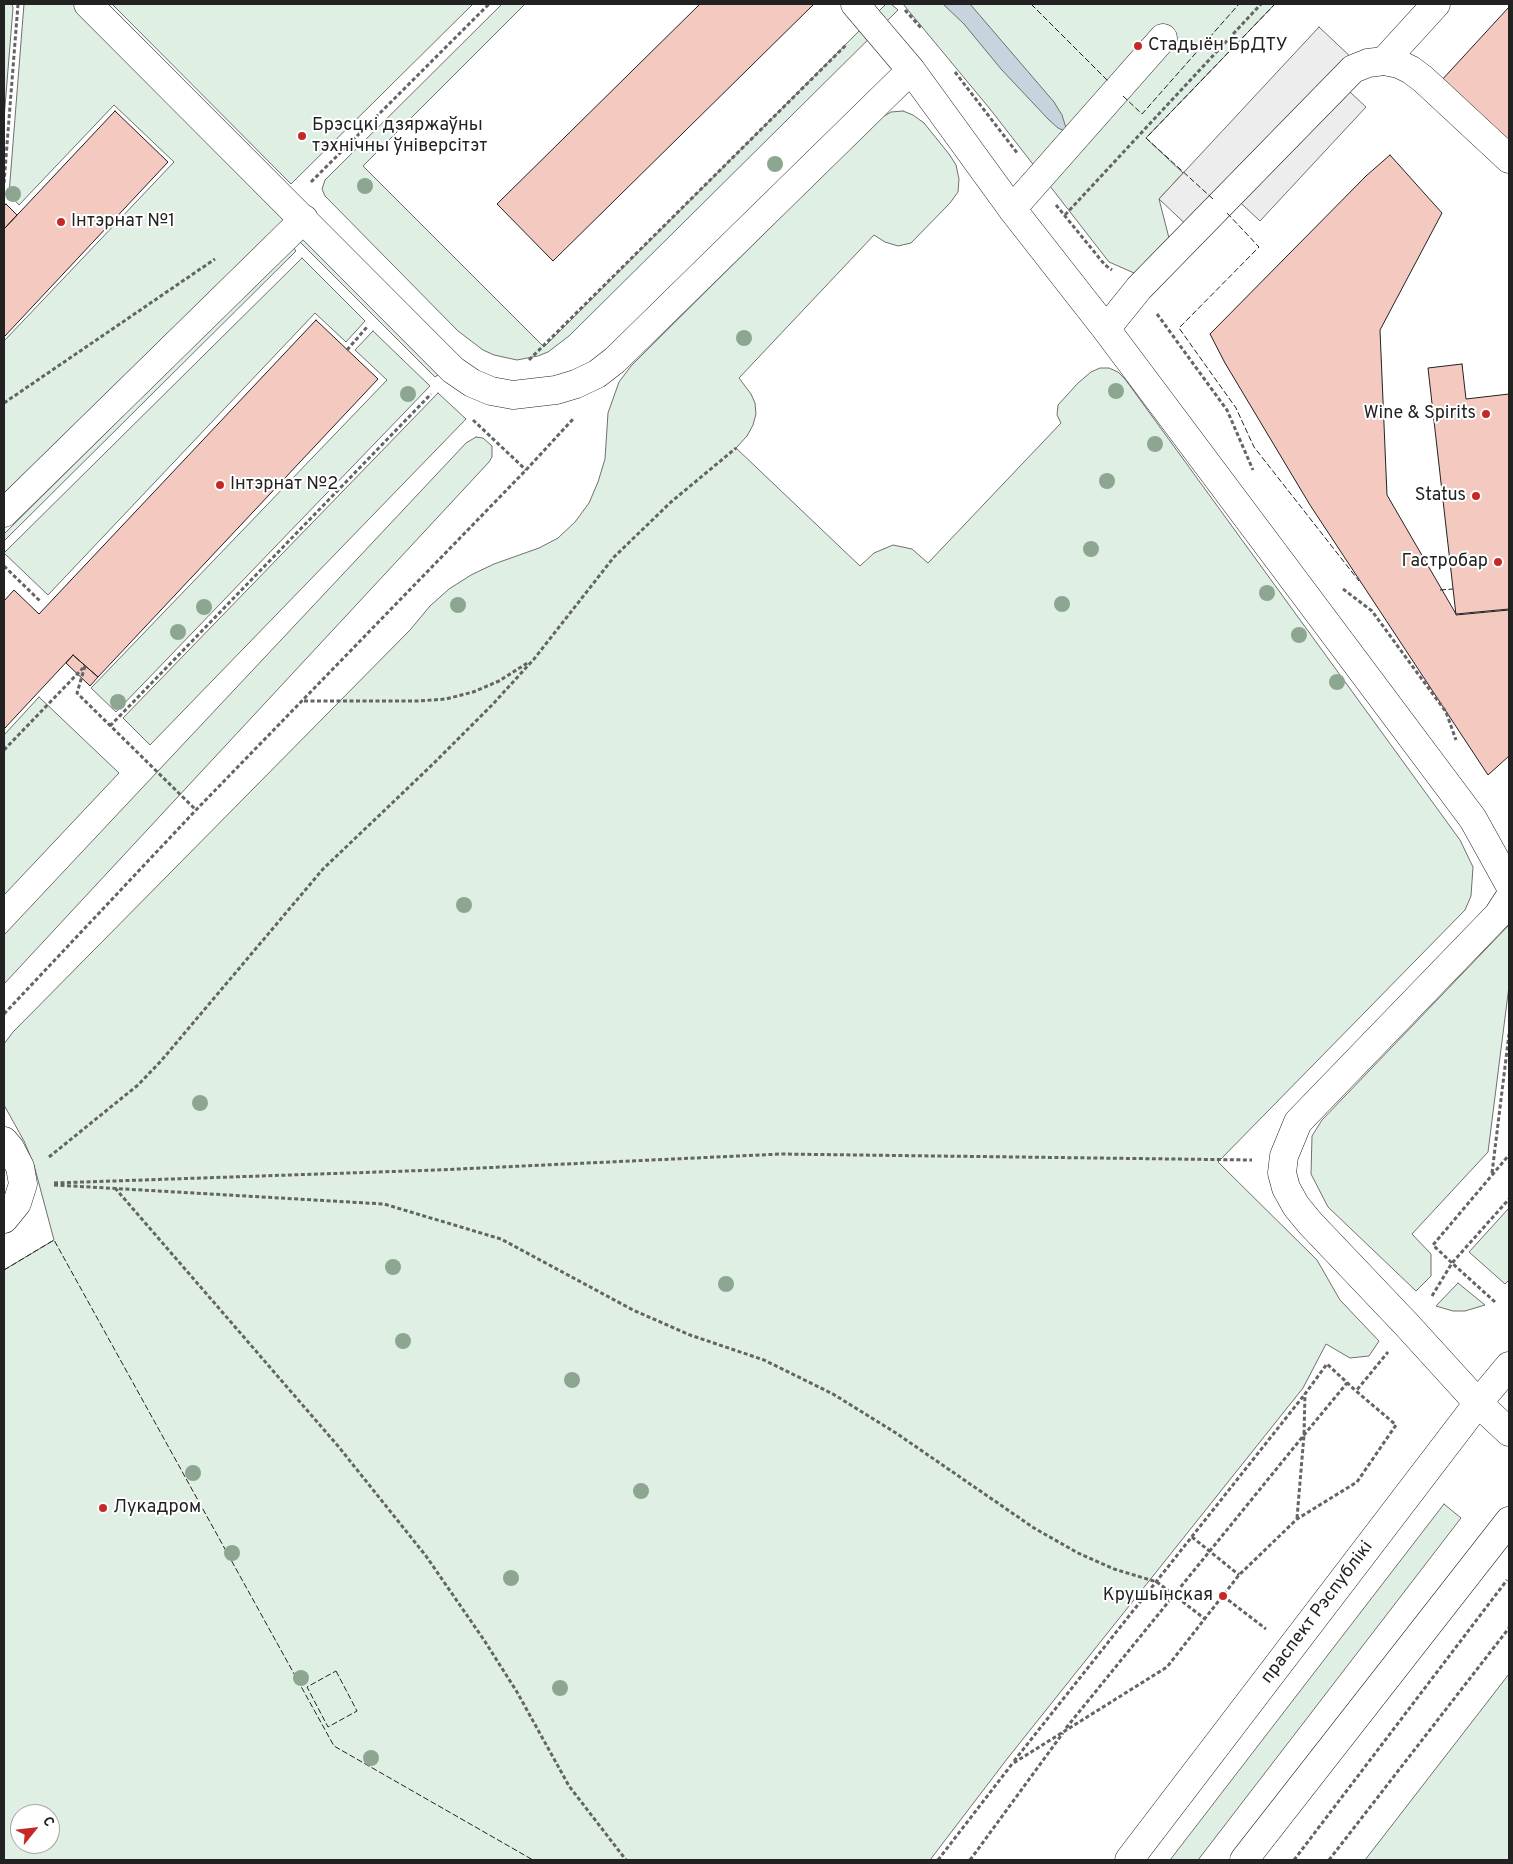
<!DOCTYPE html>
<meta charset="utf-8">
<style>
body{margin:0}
#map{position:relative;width:1513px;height:1864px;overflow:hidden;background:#fff;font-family:Overpass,sans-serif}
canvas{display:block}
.frame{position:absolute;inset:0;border:5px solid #222;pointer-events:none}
.north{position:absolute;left:10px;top:1804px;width:50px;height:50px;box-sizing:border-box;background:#fff;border:1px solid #a7a7a7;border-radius:50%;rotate:61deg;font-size:14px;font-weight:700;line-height:20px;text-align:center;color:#222}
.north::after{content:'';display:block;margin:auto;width:18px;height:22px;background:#c62828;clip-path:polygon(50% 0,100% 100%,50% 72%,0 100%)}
</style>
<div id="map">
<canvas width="1513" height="1864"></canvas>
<div class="frame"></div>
<div class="north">С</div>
</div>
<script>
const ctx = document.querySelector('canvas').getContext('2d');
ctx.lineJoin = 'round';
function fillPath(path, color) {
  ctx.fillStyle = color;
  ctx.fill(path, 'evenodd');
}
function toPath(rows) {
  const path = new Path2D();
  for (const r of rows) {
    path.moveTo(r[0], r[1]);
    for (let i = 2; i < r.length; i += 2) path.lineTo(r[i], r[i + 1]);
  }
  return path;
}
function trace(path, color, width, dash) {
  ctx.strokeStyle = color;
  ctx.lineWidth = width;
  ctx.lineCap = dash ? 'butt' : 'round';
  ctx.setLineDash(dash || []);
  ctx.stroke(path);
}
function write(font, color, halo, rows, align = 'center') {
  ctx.font = font + ' Overpass,sans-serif';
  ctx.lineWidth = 4;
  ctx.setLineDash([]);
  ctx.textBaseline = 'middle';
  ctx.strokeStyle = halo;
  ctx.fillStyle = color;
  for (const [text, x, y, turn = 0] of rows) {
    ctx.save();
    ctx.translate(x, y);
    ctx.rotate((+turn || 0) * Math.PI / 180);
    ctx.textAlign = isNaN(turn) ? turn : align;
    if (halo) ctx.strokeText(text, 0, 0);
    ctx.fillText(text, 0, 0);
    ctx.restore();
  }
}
const green = toPath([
 [4,4,12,4,13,8,4,119,4,4],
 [24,4,77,4,294,218,4,501,4,341,174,162,114,105,19,205,9,194,24,4],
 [112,4,473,4,291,184,112,4],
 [502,4,525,4,363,166,544,347,886,4,891,4,898,10,569,336,548,352,538,356,517,360,494,355,483,350,458,331,325,196,322,189,325,180,502,4],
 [903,4,1275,4,1146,138,1183,173,1159,199,1169,238,1156,261,1134,273,1109,262,990,109,903,4],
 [903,111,913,115,924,123,949,154,956,165,959,179,958,192,950,203,911,243,898,246,885,242,874,235,739,378,751,394,755,403,756,414,753,425,747,436,736,448,860,566,874,553,893,545,912,549,928,563,1061,423,1057,415,1058,405,1078,383,1091,372,1100,368,1109,368,1118,372,1125,379,1460,840,1473,867,1471,896,1465,910,1218,1162,1317,1260,1340,1300,1379,1341,1369,1356,1350,1358,1326,1344,1303,1388,1007,1759,930,1860,4,1860,4,1270,54,1240,34,1165,24,1141,4,1105,4,1044,13,1032,410,630,430,606,449,589,471,575,494,564,539,548,558,538,575,522,589,503,598,482,605,459,608,413,619,382,631,366,879,119,891,112,903,111],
 [20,1814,50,1814,50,1844,20,1844,20,1814],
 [303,237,439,374,435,377,299,241,303,237],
 [293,247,296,251,4,541,4,534,293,247],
 [302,258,365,321,346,342,315,313,48,595,4,553,302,258],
 [373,331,430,386,116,712,91,688,387,380,355,350,373,331],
 [438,393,466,419,150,745,123,718,438,393],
 [476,437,483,438,492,446,492,457,489,462,4,984,4,935,466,443,476,437],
 [39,697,119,773,4,895,4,735,39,697],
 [1509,925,1509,986,1488,1152,1412,1234,1431,1254,1431,1276,1416,1291,1328,1207,1311,1174,1312,1136,1322,1120,1509,925],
 [1509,1208,1509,1280,1505,1284,1469,1252,1509,1208],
 [1458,1283,1485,1305,1465,1311,1453,1311,1436,1306,1458,1283],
 [1444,1504,1461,1518,1198,1860,1170,1860,1444,1504],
 [1509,1674,1509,1860,1365,1860,1509,1674]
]);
fillPath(green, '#e0efe3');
trace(green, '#6f6f6f', 1);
const parking = toPath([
 [1319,27,1353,59,1335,78,1366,107,1260,221,1229,192,1193,231,1159,199,1319,27]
]);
fillPath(parking, '#ededed');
trace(parking, '#6f6f6f', 1);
const water = toPath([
 [943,4,970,4,1054,102,1062,115,1066,128,1065,131,1058,128,1049,120,1001,69,964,24,943,4]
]);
fillPath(water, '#c7d3dd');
trace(water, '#6f6f6f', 1);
const building = toPath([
 [700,4,814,4,553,261,497,204,700,4],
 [1509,7,1509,146,1440,82,1509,7],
 [115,111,168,162,4,337,4,229,115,111],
 [1390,155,1442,213,1380,330,1387,495,1456,614,1509,609,1509,756,1488,775,1310,505,1225,363,1210,334,1366,176,1390,155],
 [6,204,17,215,4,229,4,206,6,204],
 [316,320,378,379,98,677,73,655,4,729,4,601,14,590,39,614,316,320],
 [1462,364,1466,399,1509,394,1509,610,1456,615,1428,368,1462,364],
 [73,655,98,677,90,686,66,663,73,655]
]);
fillPath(building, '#f3c9c0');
trace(building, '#222', 1);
const minor = toPath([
 [88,4,453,370,472,383,491,391,513,395,556,390,576,384,597,374,615,360,911,70],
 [855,4,911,70,1012,209,1106,329,1473,819,1509,884],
 [1384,61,1436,4],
 [1012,209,1163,38],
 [1106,329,1139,288,1353,69,1368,63,1384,61,1399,64,1411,70,1423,79,1509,159],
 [4,513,304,219],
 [1509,898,1498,915,1298,1122,1284,1156,1282,1173,1286,1188,1296,1206,1310,1223,1407,1325,1478,1403,1509,1432],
 [4,1141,10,1148,20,1167,23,1184,17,1203,4,1219]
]);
const highway = toPath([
 [1129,1860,1478,1403,1509,1366],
 [1244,1860,1509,1521]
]);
trace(minor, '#222', 29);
trace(highway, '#222', 29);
trace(toPath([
 [905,10,922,29],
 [955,72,1018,154],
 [311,182,489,4],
 [4,183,18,4],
 [1056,205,1105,265,1112,270],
 [1065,215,1261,4],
 [1157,314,1227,410,1253,470],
 [347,350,367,327],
 [529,360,847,44],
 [4,403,215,259],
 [473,420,526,470],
 [4,566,40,601],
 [1343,589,1372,611,1446,712,1456,740],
 [85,666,77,693,196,810],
 [304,701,419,701,446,699,473,692,499,681,529,662],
 [110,726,431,394],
 [4,750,83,668],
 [4,1014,196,810,526,470,574,418],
 [49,1157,138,1085,161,1061,323,869,433,764,493,704,534,659,614,557,671,502,736,448],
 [1492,1173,1509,1034],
 [54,1183,437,1170,781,1154,1252,1160],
 [54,1185,384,1204,501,1239,633,1310,690,1335,764,1360,833,1394,896,1433,1034,1528,1078,1553,1114,1569,1157,1582,1205,1619],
 [115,1188,338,1446,426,1556,484,1640,517,1692,569,1786,626,1860],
 [1432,1296,1452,1263,1433,1245,1509,1155],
 [1495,1302,1452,1263,1509,1199],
 [1297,1518,1304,1435,1305,1394,1327,1364,1356,1391],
 [1192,1537,1239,1575],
 [1223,1596,1266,1629],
 [1066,1728,1304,1435,1347,1383],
 [1014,1761,1305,1394],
 [938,1860,1012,1764,1167,1667,1239,1575,1297,1519,1357,1482,1396,1425,1356,1391,1388,1352],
 [970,1860,1063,1733],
 [1294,1860,1507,1580],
 [1329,1860,1509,1628]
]), '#646464', 3, [4, 2.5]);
trace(minor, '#fff', 28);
trace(highway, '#fff', 28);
trace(toPath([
 [1031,4,1109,82],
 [1123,96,1142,114,1239,4],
 [1213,199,1146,138,1275,4],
 [1227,213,1259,247,1179,328,1236,408,1254,447,1359,581],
 [1440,590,1453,589],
 [4,1270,54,1240,334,1746,533,1860],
 [336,1671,357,1711,328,1727,307,1687,336,1671]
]), '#222', 1, [6, 2.5]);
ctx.fillStyle = '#8da692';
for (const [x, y] of [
 [775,164],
 [365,186],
 [13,194],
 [744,338],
 [1116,391],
 [408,394],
 [1155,444],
 [1107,481],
 [1091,549],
 [1267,593],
 [1062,604],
 [458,605],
 [204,607],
 [178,632],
 [1299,635],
 [1337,682],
 [118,702],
 [464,905],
 [200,1103],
 [393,1267],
 [726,1284],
 [403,1341],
 [572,1380],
 [193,1473],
 [641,1491],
 [232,1553],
 [511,1578],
 [301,1678],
 [560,1688],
 [371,1758]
]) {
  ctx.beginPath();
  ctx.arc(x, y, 8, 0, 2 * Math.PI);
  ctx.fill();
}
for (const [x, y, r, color] of [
 [1138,46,5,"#c62828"],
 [302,136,5,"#c62828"],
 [61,222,5,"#c62828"],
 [1486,414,5,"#c62828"],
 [220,485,5,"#c62828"],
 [1476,496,5,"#c62828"],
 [1498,562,5,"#c62828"],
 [103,1508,5,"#c62828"],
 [1223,1596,5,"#c62828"]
]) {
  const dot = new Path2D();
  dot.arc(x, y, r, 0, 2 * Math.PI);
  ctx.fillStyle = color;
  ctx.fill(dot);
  trace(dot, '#fff', 2);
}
write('18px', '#222', '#fff', [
 ["Стадыён БрДТУ",1148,46],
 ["Брэсцкі дзяржаўны",312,126],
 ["тэхнічны ўніверсітэт",312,147],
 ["Інтэрнат №1",71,222],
 ["Wine & Spirits",1476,414,"right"],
 ["Інтэрнат №2",230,485],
 ["Status",1466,496,"right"],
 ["Гастробар",1488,562,"right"],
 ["Лукадром",113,1508],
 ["Крушынская",1213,1596,"right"]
], 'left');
write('18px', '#222', '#fff', [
 ["праспект Рэспублікі",1318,1613,-53]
]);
</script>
